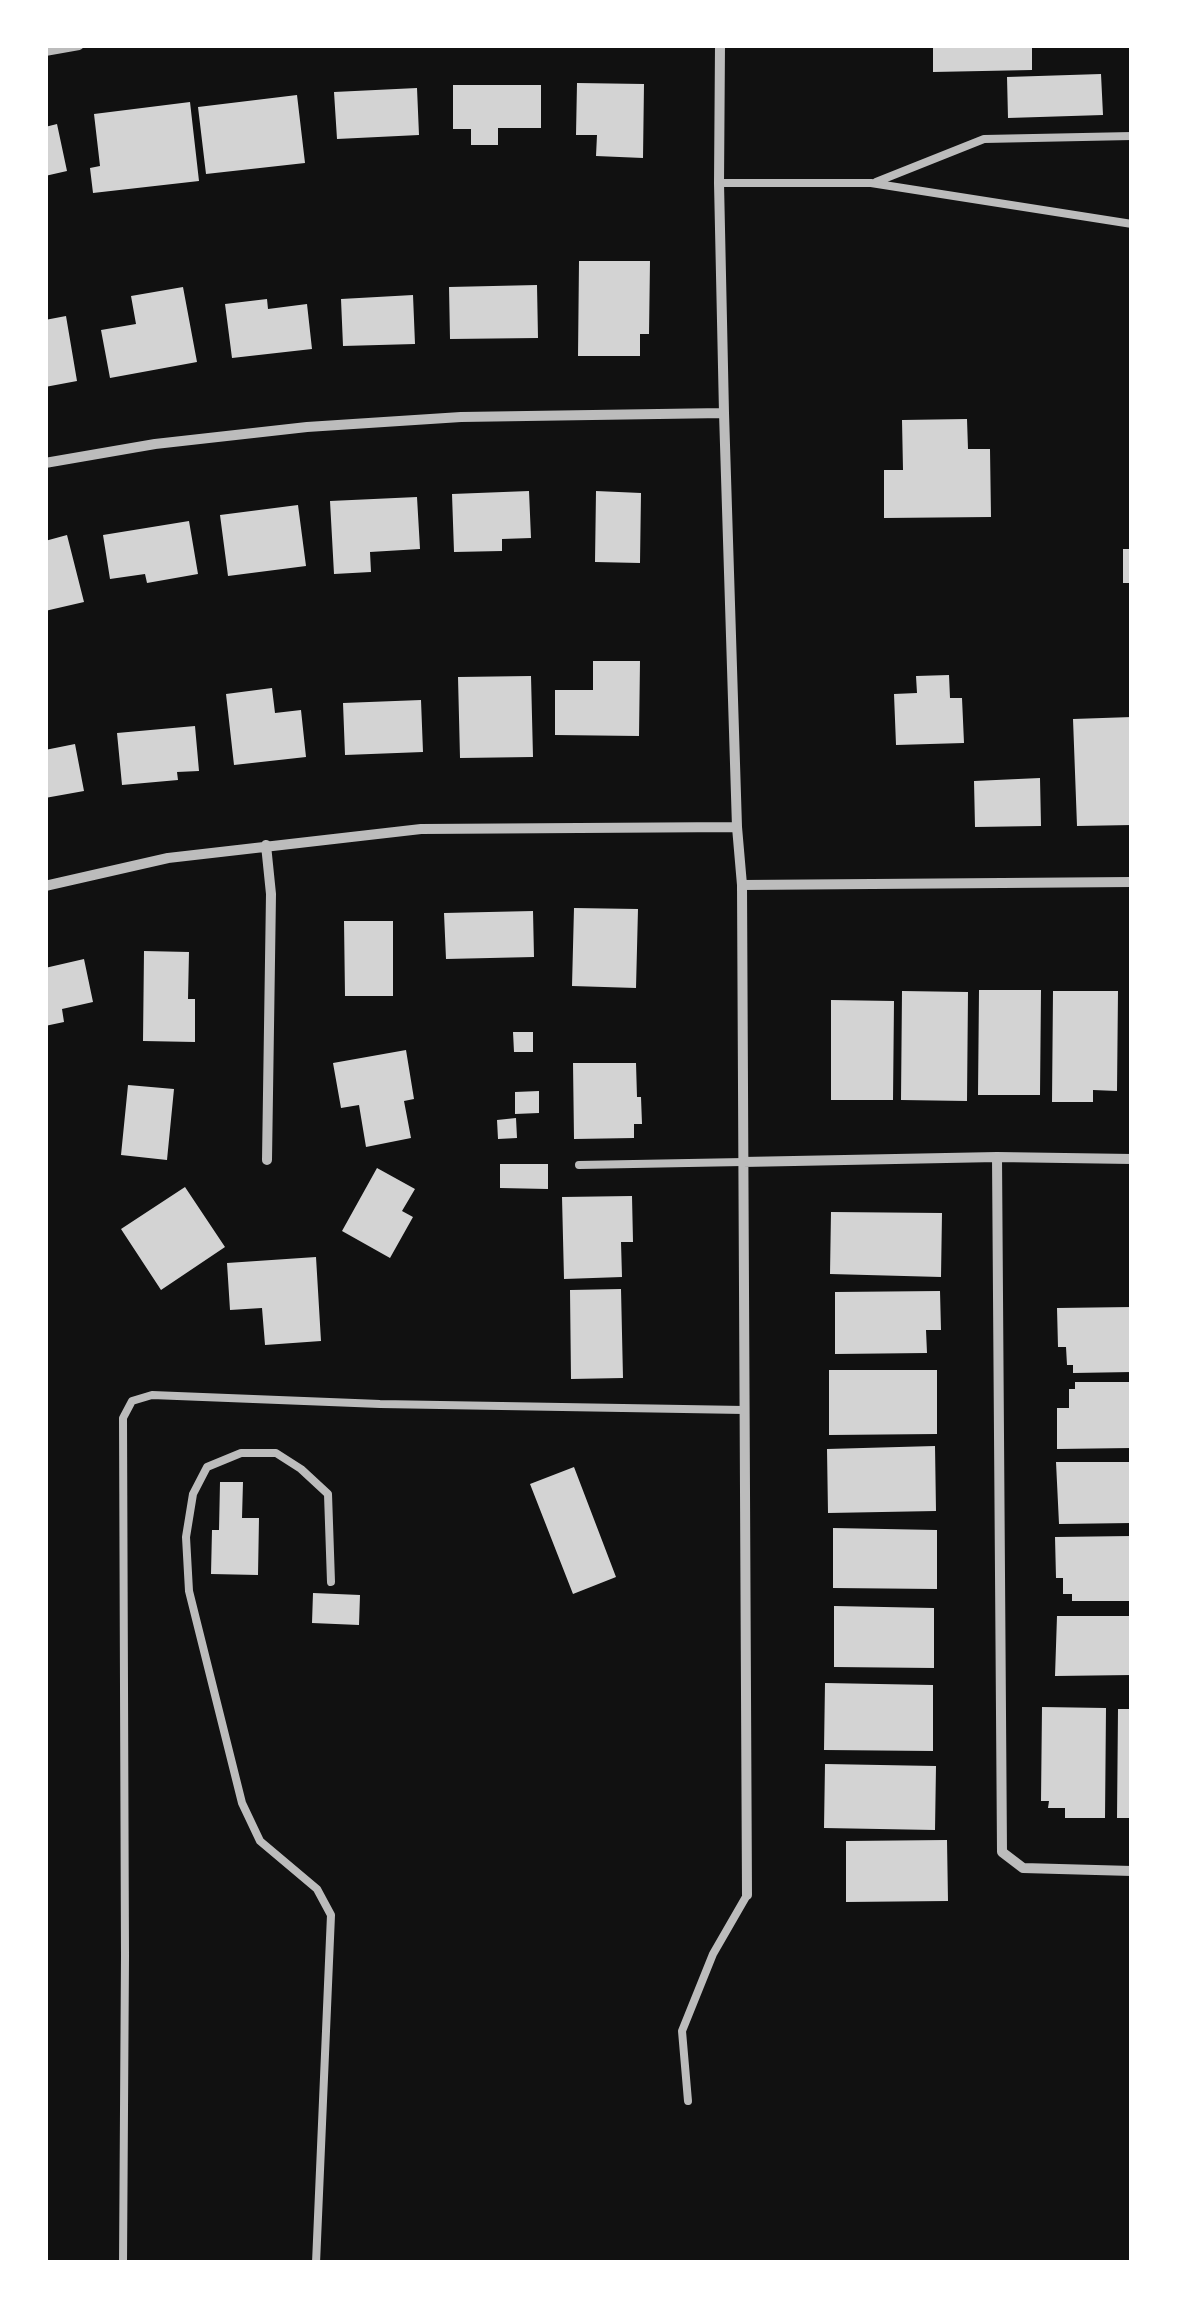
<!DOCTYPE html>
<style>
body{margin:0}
#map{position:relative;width:1177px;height:2308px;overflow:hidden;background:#111;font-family:Georgia,serif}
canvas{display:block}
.frame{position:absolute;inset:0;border:48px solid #fff;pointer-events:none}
</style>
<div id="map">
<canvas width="1177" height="2308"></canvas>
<div class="frame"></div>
</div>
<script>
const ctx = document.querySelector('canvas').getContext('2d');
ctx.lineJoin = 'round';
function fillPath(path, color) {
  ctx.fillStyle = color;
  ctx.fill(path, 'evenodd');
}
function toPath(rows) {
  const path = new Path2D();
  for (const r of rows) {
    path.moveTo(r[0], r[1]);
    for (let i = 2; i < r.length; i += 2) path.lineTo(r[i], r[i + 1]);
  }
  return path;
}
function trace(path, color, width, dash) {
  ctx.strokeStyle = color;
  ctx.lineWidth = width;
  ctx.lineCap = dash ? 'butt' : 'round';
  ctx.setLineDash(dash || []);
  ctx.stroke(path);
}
fillPath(toPath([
 [933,45,1032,45,1032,70,933,72],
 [1101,74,1103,115,1008,118,1007,77],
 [577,83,644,84,643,158,596,156,597,135,576,135],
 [453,85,541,85,541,128,498,128,498,145,471,145,471,129,453,129],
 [417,88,419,135,337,139,334,92],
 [297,95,305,163,206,174,198,107],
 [190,102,199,181,93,193,90,168,100,166,94,114],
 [57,124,67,171,45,176,45,127],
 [579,261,650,261,649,334,640,334,640,356,578,356],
 [537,285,538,338,450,339,449,287],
 [183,287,197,362,110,378,101,330,136,324,131,296],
 [413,295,415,344,343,346,341,299],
 [267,299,268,309,307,304,312,349,232,358,225,304],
 [66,316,77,381,45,387,45,320],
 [967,419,968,449,990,449,991,517,884,518,884,470,903,470,902,420],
 [529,491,531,538,502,539,502,551,454,552,452,494],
 [596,491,641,493,640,563,595,562],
 [417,497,420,549,370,552,371,572,334,574,330,501],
 [298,505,306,566,228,576,220,515],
 [189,521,198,574,147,583,145,574,110,579,103,535],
 [67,535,84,602,45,611,45,541],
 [1123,549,1132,549,1132,583,1123,583],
 [593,661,640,661,639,736,555,735,555,690,593,690],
 [949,675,950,698,962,698,964,743,896,745,894,694,917,693,916,676],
 [531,676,533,757,460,758,458,677],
 [272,688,275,713,301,710,306,757,234,765,226,694],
 [421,700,423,752,345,755,343,703],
 [1132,717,1132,825,1077,826,1073,719],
 [195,726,199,771,177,772,178,780,122,785,117,733],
 [75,744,84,791,45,798,45,750],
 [1040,778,1041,826,975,827,974,781],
 [574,908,638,909,636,988,572,986],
 [533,911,534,957,446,959,444,913],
 [344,921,393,921,393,996,345,996],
 [144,951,189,952,188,999,195,999,195,1042,143,1041],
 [84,959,93,1002,62,1009,64,1022,45,1026,45,968],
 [979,990,1041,990,1040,1095,978,1095],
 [902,991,968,992,967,1101,901,1100],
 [1053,991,1118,991,1117,1091,1093,1090,1093,1102,1052,1102],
 [831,1000,894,1001,893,1100,831,1100],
 [513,1032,533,1032,533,1052,514,1052],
 [406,1050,414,1099,404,1101,411,1138,366,1147,359,1105,341,1108,333,1063],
 [573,1063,636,1063,637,1097,641,1097,642,1124,634,1124,634,1138,574,1139],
 [128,1085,174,1089,167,1160,121,1155],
 [539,1091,539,1113,515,1114,515,1092],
 [516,1118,517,1138,498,1139,497,1120],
 [500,1164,548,1164,548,1189,500,1188],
 [377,1168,415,1189,402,1211,413,1217,390,1258,342,1231],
 [185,1187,225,1247,161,1290,121,1229],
 [632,1196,633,1242,621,1242,622,1277,564,1279,562,1197],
 [831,1212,942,1213,941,1277,830,1274],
 [316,1257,321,1341,265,1345,262,1308,230,1310,227,1263],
 [621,1289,623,1378,571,1379,570,1290],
 [940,1291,941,1330,926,1330,927,1353,835,1354,835,1292],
 [1132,1307,1132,1372,1073,1373,1073,1365,1067,1365,1066,1347,1058,1347,1057,1308],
 [829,1370,937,1370,937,1434,829,1435],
 [1075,1382,1132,1382,1132,1448,1057,1449,1057,1408,1069,1408,1069,1389,1075,1389],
 [935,1446,936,1511,828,1513,827,1449],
 [1056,1462,1132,1462,1132,1523,1059,1524],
 [574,1467,616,1577,573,1594,530,1484],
 [220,1482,243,1482,242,1518,259,1518,258,1575,211,1574,212,1530,219,1530],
 [833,1528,937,1530,937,1589,833,1588],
 [1132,1536,1132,1601,1072,1601,1072,1594,1063,1594,1063,1578,1056,1578,1055,1537],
 [313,1593,360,1595,359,1625,312,1623],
 [834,1606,934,1608,934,1668,834,1667],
 [1057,1616,1132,1616,1132,1675,1055,1676],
 [825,1683,933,1685,933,1751,824,1750],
 [1042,1707,1106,1708,1105,1818,1065,1818,1065,1808,1048,1808,1049,1801,1041,1801],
 [1118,1709,1132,1709,1132,1818,1117,1818],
 [825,1764,936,1766,935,1830,824,1828],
 [947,1840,948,1901,846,1902,846,1841]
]), '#d3d3d3');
trace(toPath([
 [876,182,984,139,1132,136],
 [719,183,871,183,1132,224],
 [579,1165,743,1162],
 [688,2101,682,2031,713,1954,747,1895],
 [123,2263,125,1956,123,1418,132,1401,152,1395,380,1404,744,1410],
 [316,2263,331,1915,317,1889,260,1841,242,1803,189,1591,186,1537,193,1494,207,1467,241,1453,276,1453,301,1469,328,1494,331,1582]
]), '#bcbcbc', 8);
trace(toPath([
 [720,45,719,183,724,413,737,827,742,885,747,1895],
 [45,51,79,45],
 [45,463,155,444,307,427,461,417,724,413],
 [266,845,271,894,267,1160],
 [742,885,1132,882],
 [45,886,168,858,421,829,737,827],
 [997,1157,1002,1852,1023,1868,1132,1871],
 [743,1162,997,1157,1132,1159]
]), '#bcbcbc', 10);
</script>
